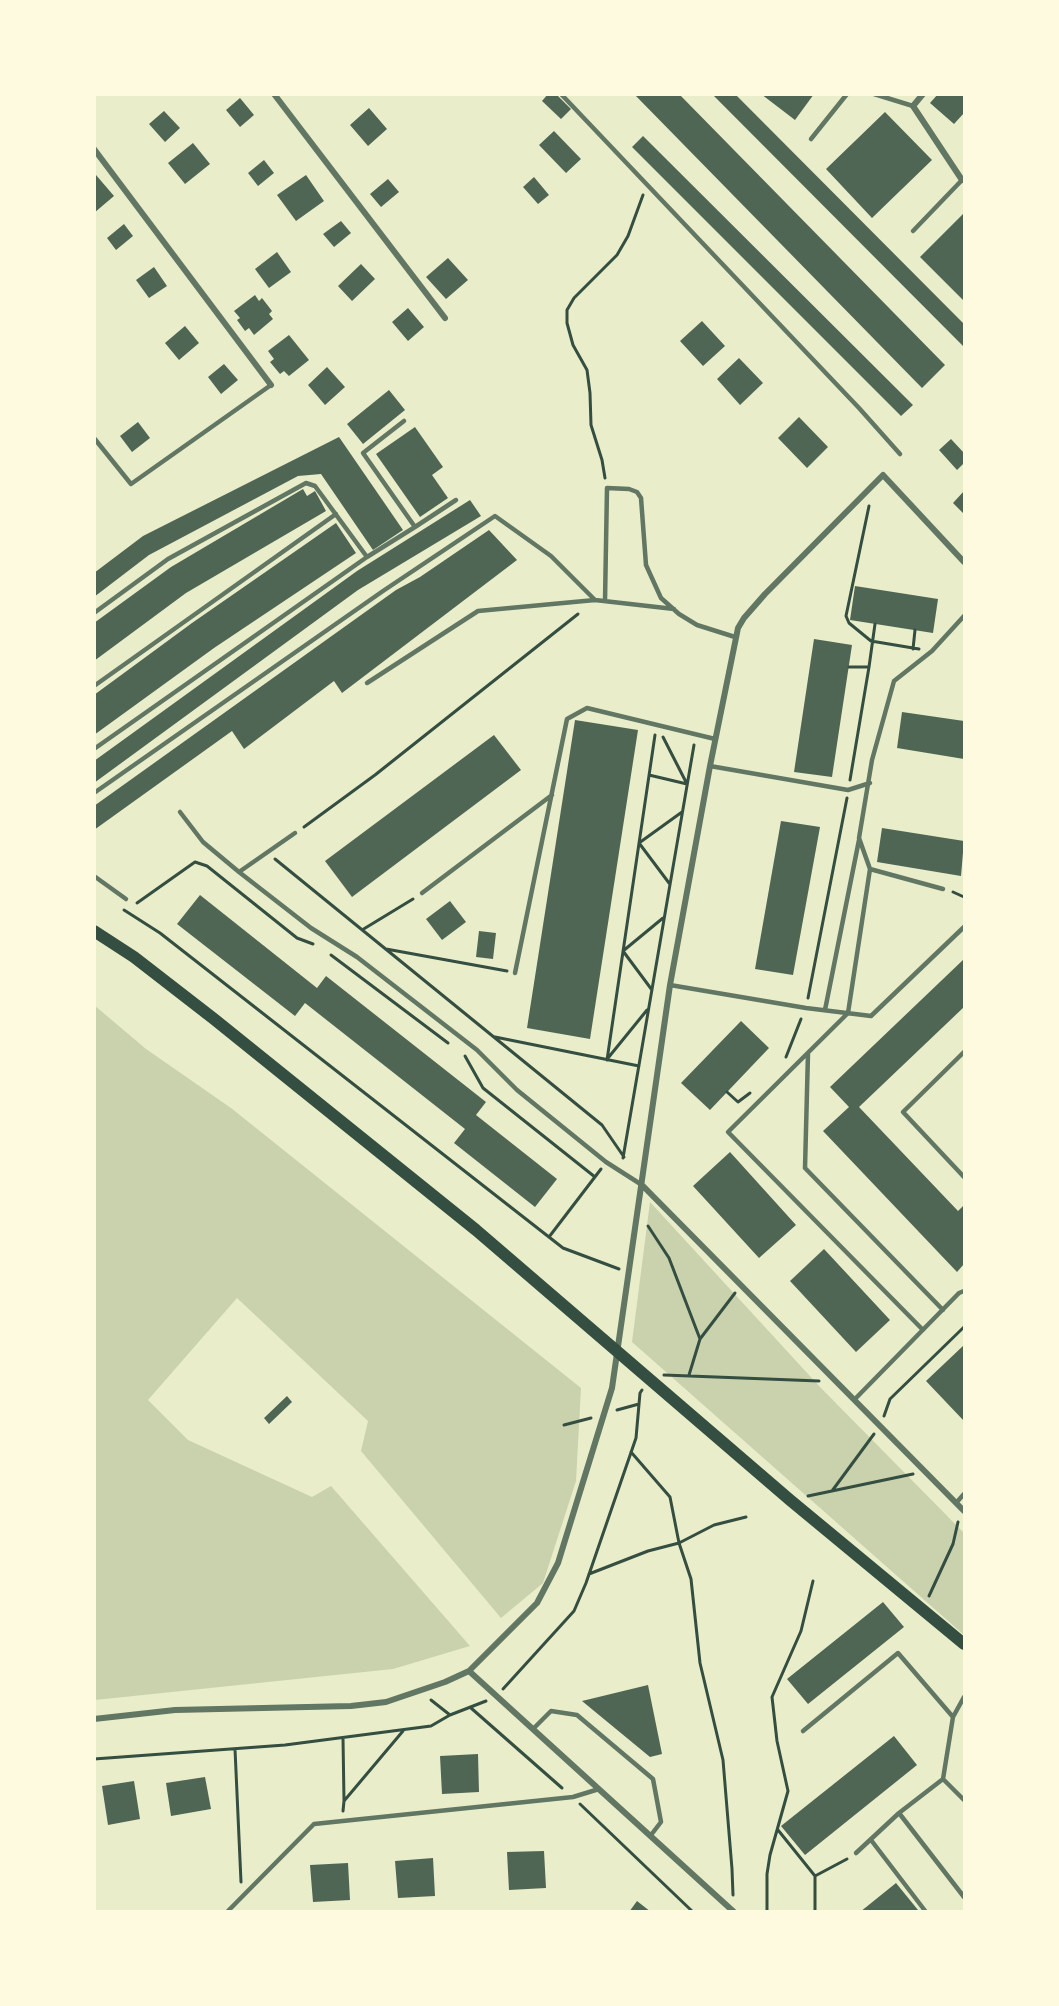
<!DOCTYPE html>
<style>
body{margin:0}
#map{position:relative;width:1059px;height:2006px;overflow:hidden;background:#e9edc9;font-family:"Crimson Pro",serif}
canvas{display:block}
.frame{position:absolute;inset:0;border:96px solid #fefae0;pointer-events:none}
</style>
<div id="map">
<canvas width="1059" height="2006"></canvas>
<div class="frame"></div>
</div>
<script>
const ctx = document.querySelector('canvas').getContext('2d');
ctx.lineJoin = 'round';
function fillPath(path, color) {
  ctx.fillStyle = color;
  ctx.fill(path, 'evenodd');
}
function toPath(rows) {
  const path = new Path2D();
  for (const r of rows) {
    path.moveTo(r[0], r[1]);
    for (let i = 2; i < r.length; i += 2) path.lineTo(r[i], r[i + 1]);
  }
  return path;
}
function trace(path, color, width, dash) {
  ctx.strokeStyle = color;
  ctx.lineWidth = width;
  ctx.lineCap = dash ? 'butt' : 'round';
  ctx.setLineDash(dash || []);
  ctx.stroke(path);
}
fillPath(toPath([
 [94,1005,146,1049,231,1108,581,1388,576,1481,543,1583,501,1618,361,1451,368,1421,237,1298,148,1400,188,1440,312,1497,331,1486,470,1646,393,1669,95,1700],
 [650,1202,820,1387,964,1533,964,1635,632,1342]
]), '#cad2ad');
fillPath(toPath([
 [548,94,556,94,571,109,561,119,542,101],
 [634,94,679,94,945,365,922,388],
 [712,94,735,94,964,324,964,347],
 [761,94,814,94,795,120],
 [938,94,964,94,964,113,954,124,930,103],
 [240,98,254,115,240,127,226,110],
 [369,108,387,129,368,146,350,125],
 [164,111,180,128,165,142,149,124],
 [885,112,932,160,872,218,826,169],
 [554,131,581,159,566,173,539,145],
 [643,136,913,405,901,416,632,147],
 [193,143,210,164,185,184,168,163],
 [264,160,274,173,258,186,248,173],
 [96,175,114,196,94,213,94,176],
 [306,175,324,201,296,221,277,195],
 [534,177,549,195,538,204,523,187],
 [388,179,399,192,381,207,370,194],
 [964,213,964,301,920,257],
 [341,221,351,233,334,247,323,234],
 [124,224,133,236,116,250,107,238],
 [277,252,291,272,269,288,255,269],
 [448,258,468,280,446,299,426,277],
 [361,264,375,279,352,301,338,286],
 [154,267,167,286,149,298,136,280],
 [255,295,259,301,262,298,272,311,269,314,273,319,254,335,249,328,245,331,237,320,240,318,234,311],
 [408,308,424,327,408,341,392,322],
 [702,321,725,346,703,366,680,341],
 [185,326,199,343,179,360,165,343],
 [289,335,309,360,289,376,284,371,280,374,270,362,274,359,268,351],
 [739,358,763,383,740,405,717,379],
 [224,364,238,380,221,394,208,377],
 [327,367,345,387,325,405,308,385],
 [389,390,405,410,363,444,347,424],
 [799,417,828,447,807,468,778,438],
 [138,422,150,438,132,452,120,436],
 [415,427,443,467,432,475,448,498,420,517,376,454],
 [339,437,403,530,373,550,321,474,298,476,149,555,94,597,94,573,143,536],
 [951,439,964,453,964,463,957,470,939,450],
 [303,489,307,496,315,491,326,511,186,593,94,661,94,623,171,567],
 [964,491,964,514,953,503],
 [470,500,481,516,358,590,94,783,94,761,357,571],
 [336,523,356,553,214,648,94,735,94,695,192,623],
 [489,530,517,560,342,693,334,681,244,749,232,731,94,830,94,806,396,590,420,577],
 [855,586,938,599,933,633,850,620],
 [814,639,852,645,832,777,794,772],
 [902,712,964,721,964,759,897,748],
 [575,720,638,730,590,1039,527,1028],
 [494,735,521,770,352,897,325,861],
 [781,821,820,827,793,975,755,969],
 [882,828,964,841,961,876,877,862],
 [200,895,317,988,326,976,486,1102,476,1115,557,1179,535,1207,454,1143,465,1129,305,1003,295,1016,177,924],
 [450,901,466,922,442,940,426,919],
 [479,931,496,933,493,959,476,957],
 [964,959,964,1007,859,1107,958,1211,964,1205,964,1264,957,1272,823,1131,849,1107,830,1087],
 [741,1021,769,1048,710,1110,681,1083],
 [730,1152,796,1225,759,1258,693,1186],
 [824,1249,890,1320,856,1352,790,1281],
 [964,1345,964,1421,926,1381],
 [287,1396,292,1402,269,1424,264,1418],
 [883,1602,904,1627,808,1704,787,1679],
 [648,1685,662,1754,650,1757,582,1701],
 [894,1736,917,1765,805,1855,781,1826],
 [478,1754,479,1792,442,1794,440,1756],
 [205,1777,211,1809,171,1816,166,1783],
 [134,1781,140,1819,108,1825,102,1786],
 [544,1851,546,1888,509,1890,507,1852],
 [433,1858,435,1896,398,1898,395,1861],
 [348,1863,350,1900,313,1902,310,1865],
 [896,1883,918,1910,916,1912,860,1912],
 [637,1901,651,1912,629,1912]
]), '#4f6655');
trace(toPath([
 [605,478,602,460,591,425,590,393,587,370,573,345,567,323,567,310,574,298,617,255,628,236,643,195],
 [869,506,846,616,849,623,871,641,919,649],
 [913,649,915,630],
 [849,667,869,667,875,624],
 [649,775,687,784,663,737],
 [850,780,869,667],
 [304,827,375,775,578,614],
 [275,859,602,1125,624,1157],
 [669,883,639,843,682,812],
 [953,892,964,897],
 [137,903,195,862,207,866,297,938,313,944],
 [124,910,160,933,563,1248,619,1269],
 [362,930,413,899],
 [386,949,507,971],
 [331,955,448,1043],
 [652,990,623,951,663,918],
 [808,998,847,798],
 [495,1037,639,1066],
 [465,1056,483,1088,595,1177],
 [786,1057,801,1019],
 [608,1058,647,1010],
 [607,1060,655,735],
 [727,1092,738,1102,750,1093],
 [623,1158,694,745],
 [648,1226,669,1258,700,1339],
 [549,1237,601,1169],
 [664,1375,819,1381],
 [689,1375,700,1339,735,1293],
 [617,1410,639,1404],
 [884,1416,890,1399,964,1327],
 [564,1425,591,1418],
 [631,1452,670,1497,679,1543,691,1579,700,1663,723,1760,732,1869,733,1895],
 [832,1491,874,1434],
 [808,1496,913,1474],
 [589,1574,648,1551,679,1543,714,1525,746,1517],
 [929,1596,953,1544,958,1522],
 [503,1689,574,1611,586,1583,636,1438,640,1393,642,1390],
 [431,1700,450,1715,486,1701],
 [471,1708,562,1788],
 [343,1738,344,1801],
 [235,1749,241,1882],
 [94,1759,285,1745,431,1726,450,1715],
 [580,1804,693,1912],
 [343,1811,344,1801,403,1731],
 [778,1830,815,1876,847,1859],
 [815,1876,815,1912],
 [767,1912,767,1874,770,1855,788,1791,777,1741,772,1697,801,1631,813,1581]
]), '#344e41', 3);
trace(toPath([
 [561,94,859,408,900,454],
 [874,94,913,106],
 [811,139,847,94],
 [913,231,962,180],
 [94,438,131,484,271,385],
 [415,527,456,500],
 [367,557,415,527,363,453,404,421],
 [605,601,607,488,629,489,637,492,641,498,646,565,661,598,679,614,697,625,735,637],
 [94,613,168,559,306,483,315,486,367,557,94,749],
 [367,683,478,611,595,600,674,609],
 [94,686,336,514],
 [710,766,848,790,870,783],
 [94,793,383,591,495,516,551,556,595,600],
 [180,812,203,842,239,872,311,928,357,957,477,1050,517,1090,606,1162,642,1185],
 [870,869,848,1013,728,1132,923,1330],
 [239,872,295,833],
 [94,876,126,899],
 [943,889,870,869,859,838,872,760,894,681,932,651,964,616],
 [422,893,552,795],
 [515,973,567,719,587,708,715,739],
 [670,985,806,1008,871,1016,964,927],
 [825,1010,859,840],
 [964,1052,903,1112,964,1177],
 [808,1053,805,1168,943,1310],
 [855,1399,959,1293,964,1291],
 [956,1503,964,1494],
 [533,1729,551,1711,577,1715,653,1779,661,1822,651,1835],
 [803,1731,898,1653,953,1717],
 [943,1779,964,1800],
 [899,1813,964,1897],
 [871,1840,926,1912],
 [856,1853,899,1813,943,1779,953,1717,964,1697],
 [227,1912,314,1824,573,1797,599,1789]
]), '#617663', 4.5);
trace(toPath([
 [274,94,445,318],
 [923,94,913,106,962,180],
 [94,149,271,385],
 [642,1185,964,1511],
 [469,1671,734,1912],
 [94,1719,175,1710,351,1706,386,1702,445,1682,469,1671,537,1603,558,1563,612,1388,670,985,710,766,738,628,744,618,765,594,883,475,964,562]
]), '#617663', 6);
trace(toPath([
 [94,931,134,957,214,1019,476,1230,790,1500,964,1644]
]), '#344e41', 12);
</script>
